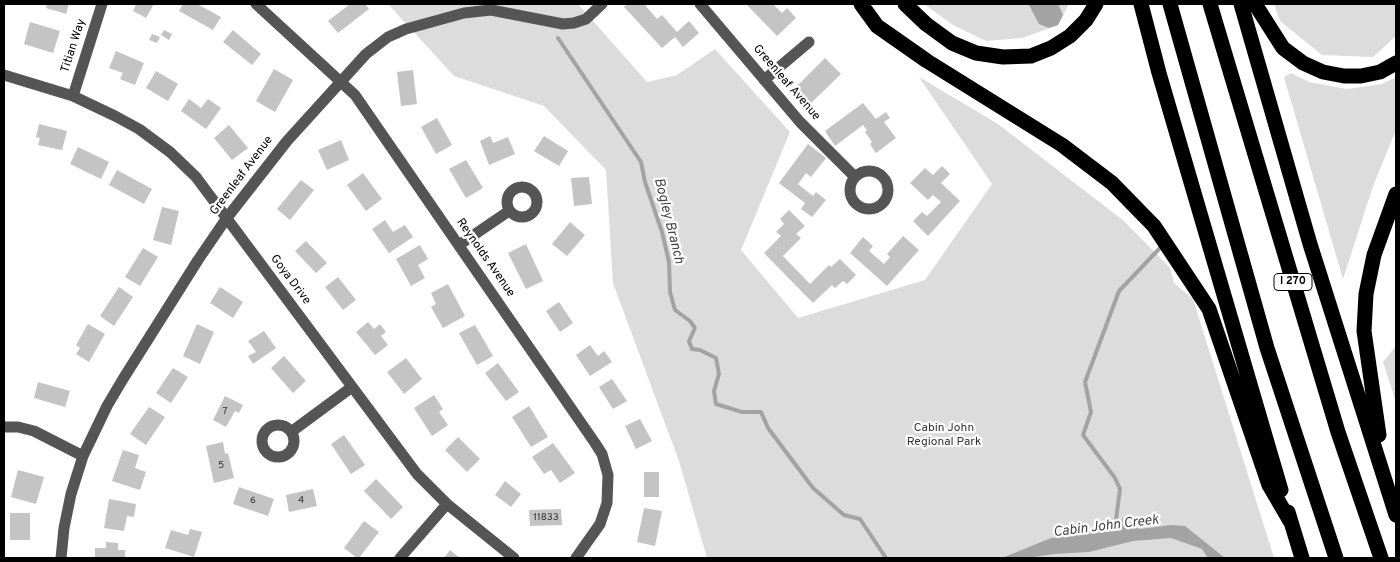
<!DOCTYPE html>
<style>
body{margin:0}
#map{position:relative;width:1400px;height:562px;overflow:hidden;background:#fff;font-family:Overpass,sans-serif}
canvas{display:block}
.frame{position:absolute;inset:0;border:5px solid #000;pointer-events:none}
</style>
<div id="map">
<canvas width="1400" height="562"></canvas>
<div class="frame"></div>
</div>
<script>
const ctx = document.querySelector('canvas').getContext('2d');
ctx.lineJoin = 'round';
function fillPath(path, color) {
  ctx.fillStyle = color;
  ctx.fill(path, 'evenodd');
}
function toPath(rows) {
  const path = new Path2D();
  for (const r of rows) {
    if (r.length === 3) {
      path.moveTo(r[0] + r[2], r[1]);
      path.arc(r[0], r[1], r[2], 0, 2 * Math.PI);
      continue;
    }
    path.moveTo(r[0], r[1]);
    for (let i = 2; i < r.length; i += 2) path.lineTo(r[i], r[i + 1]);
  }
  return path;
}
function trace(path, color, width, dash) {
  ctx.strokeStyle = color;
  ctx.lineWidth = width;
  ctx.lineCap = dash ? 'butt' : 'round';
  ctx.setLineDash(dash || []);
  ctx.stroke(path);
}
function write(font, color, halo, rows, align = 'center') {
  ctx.font = font + ' Overpass,sans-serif';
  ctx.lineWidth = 4.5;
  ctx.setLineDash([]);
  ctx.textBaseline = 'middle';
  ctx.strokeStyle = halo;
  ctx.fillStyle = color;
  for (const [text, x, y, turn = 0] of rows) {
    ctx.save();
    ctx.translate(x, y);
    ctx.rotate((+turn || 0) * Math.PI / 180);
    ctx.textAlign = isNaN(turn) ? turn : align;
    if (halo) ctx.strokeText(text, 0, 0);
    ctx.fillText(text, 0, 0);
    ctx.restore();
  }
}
fillPath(toPath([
 [388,4,578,4,647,82,677,75,715,49,790,132,741,250,798,318,925,280,992,184,919,77,998,124,1124,221,1170,268,1174,283,1193,299,1274,558,707,558,679,461,613,283,606,170,544,106,454,76],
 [924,4,1069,4,1058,25,1022,38,986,41,953,25],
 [1274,4,1396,4,1396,36,1373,57,1322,55,1280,21],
 [1291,73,1309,82,1347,89,1382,84,1396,77,1396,130,1373,186,1343,279,1284,77],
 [1396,346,1396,402,1383,362]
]), '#dcdcdc');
fillPath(toPath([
 [1030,4,1058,4,1063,15,1058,25,1049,28,1039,24,1029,5],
 [1122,518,1129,525,1140,529,1171,525,1185,526,1225,558,1208,558,1202,549,1171,538,1133,541,1089,552,1055,554,1026,558,1002,558,1051,538,1121,530]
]), '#a3a3a3');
trace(toPath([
 [558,38,641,162,645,182,662,232,669,262,670,292,675,310,690,321,695,328,689,341,692,349,700,350,716,358,719,374,714,391,716,404,742,412,761,412,768,428,813,488,844,515,860,519,886,558],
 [1114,535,1120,489,1115,478,1083,435,1091,412,1085,382,1119,291,1160,248]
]), '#a3a3a3', 4);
fillPath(toPath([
 [47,4,69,4,66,14,46,8],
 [136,4,154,4,146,18,133,11],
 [183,4,197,4,221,17,213,30,179,11],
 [350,4,365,4,369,9,338,33,328,21],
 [627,4,646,4,645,5,657,19,662,15,677,32,689,21,699,33,683,47,675,37,662,48,624,7],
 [746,4,773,4,782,13,787,8,796,18,777,36],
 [30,22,60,31,53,53,24,44],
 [164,30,172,34,169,40,161,35],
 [233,30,261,54,252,65,223,42],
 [152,34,160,37,157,43,149,40],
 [116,51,144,63,135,85,120,79,123,73,109,68],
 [825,58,841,74,808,106,793,90],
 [274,69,293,80,275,112,256,101],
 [413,70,417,104,401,106,397,72],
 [156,71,178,84,168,101,146,88],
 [189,99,201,108,208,99,221,108,206,129,181,111],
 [863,103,876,119,886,112,890,118,884,122,896,138,876,153,870,144,872,142,865,132,867,130,863,125,835,146,825,131],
 [437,118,452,145,436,154,421,127],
 [39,124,67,131,62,150,38,145,40,138,36,137],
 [229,125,248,148,232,160,214,138],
 [490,136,493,143,508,137,515,154,489,165,480,141],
 [544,136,568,151,559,166,534,151],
 [341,140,349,160,327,170,318,150],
 [808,144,826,158,811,177,806,173,798,184,813,196,816,192,826,200,812,217,801,209,805,203,779,183],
 [78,147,109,162,101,179,70,164],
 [466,160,483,188,466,198,449,169],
 [942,166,950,174,941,183,960,201,928,236,913,221,922,212,927,216,941,202,933,195,928,200,910,183,925,168,933,175],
 [117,170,152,189,144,204,109,185],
 [363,173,382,199,366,211,347,185],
 [589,177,592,204,574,206,571,178],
 [301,180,314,190,290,220,277,209],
 [162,207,179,211,171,245,153,240],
 [789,210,805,226,796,234,801,238,783,256,810,284,829,265,831,267,840,259,856,275,847,284,843,281,835,288,832,285,813,303,764,253,781,236,776,232,784,224,780,219],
 [385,220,393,232,405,225,413,237,389,253,372,229],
 [570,222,585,235,567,256,552,244],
 [903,236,919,250,887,286,850,253,863,237,873,246,869,251,884,264,890,257,887,254],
 [306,241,327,263,316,273,295,251],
 [526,244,543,281,526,289,508,253],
 [420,245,428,259,418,265,425,278,411,286,396,259],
 [143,248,158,257,140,286,125,277],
 [338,277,356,300,343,310,325,287],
 [448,284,465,316,443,328,431,307,436,304,431,293],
 [119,287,133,297,114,326,100,316],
 [220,287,243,302,233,318,210,303],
 [559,302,573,323,560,332,546,311],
 [368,322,374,329,380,324,386,332,381,336,388,345,375,355,356,332],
 [88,324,105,334,89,362,76,354,80,348,76,345],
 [197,324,214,332,200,364,183,356],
 [475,325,493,356,477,365,459,333],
 [264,331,276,348,253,364,248,356,256,352,248,341],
 [590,345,598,356,604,351,612,362,590,376,576,355],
 [284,356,306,381,293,393,271,368],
 [406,358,422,379,404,394,387,372],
 [498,363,519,392,506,401,485,373],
 [173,368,188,377,171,403,156,393],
 [612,379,627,401,613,409,599,387],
 [38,382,70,391,65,407,34,398],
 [434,395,443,409,439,412,448,425,432,436,414,408],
 [225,396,243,405,239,413,235,411,226,427,213,420],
 [529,406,548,437,531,447,512,417],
 [149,407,165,417,146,445,130,434],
 [640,419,652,441,636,449,625,426],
 [344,435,365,465,351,474,331,444],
 [458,437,480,459,467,472,445,450],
 [223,442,225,454,228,453,234,478,214,483,206,446],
 [553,443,575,473,560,483,551,470,544,474,532,457],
 [123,450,139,455,135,468,146,472,140,490,112,481],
 [18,470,44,477,36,504,11,497],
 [644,472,659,472,659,497,644,497],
 [376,479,403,507,391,519,364,491],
 [505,481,521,494,511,507,495,495],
 [239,487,274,499,268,516,233,504],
 [313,489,317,506,289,512,286,495],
 [109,499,136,504,134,517,127,516,124,531,104,528],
 [644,508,662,511,655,546,637,542],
 [561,509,562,525,530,526,529,510],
 [10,513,30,513,30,540,10,540],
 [364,521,379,532,359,558,357,558,344,548],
 [190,529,202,532,194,557,165,548,171,530,188,535],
 [106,542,118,543,118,550,125,550,125,558,95,558,95,548,106,548],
 [450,550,460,558,444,558]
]), '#c4c4c4');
trace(toPath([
 [256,4,355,95,595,443,602,454,608,475,607,503,600,524,576,558],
 [700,4,800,122,855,177],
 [4,75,73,96,115,116,139,129,170,152,196,177,417,474,447,504,514,558],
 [764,80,809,42],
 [73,96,102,4],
 [869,190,19],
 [522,202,15],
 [459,245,509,211],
 [278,441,16],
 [4,427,18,427,34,431,83,456],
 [291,432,352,387],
 [61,558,64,528,71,494,83,456,107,406,123,379,198,260,226,219,287,141,366,54,388,37,406,29,464,13,491,10,563,24,574,23,586,19,602,4],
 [400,558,447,504]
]), '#555', 11);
trace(toPath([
 [861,4,877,26,927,61,1062,145,1112,183,1154,226,1209,309,1269,485,1290,521],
 [905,4,926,24,952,43,976,53,1003,57,1031,56,1051,48,1070,36,1086,20,1096,4],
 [1141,4,1159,73,1281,490],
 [1170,4,1267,348,1336,558],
 [1210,4,1338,432,1381,558],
 [1241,4,1310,244,1396,515],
 [1255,4,1283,48,1303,63,1323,72,1344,76,1361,76,1380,72,1396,63],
 [1379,435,1364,331,1366,294,1374,255,1396,194],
 [1288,512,1302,558]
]), '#000', 15);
write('10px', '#313131', null, [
 ["7",225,412],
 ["5",221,466],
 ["6",253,501],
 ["4",301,501],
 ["11833",546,518]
]);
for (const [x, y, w] of [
 [1293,282,38]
]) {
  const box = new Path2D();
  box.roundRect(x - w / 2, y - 8.5, w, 17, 4);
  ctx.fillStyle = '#fff';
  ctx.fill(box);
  trace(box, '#000', 1);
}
write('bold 11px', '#000', null, [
 ["I 270",1293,282]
]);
write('12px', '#000', '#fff', [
 ["Titian Way",74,46,-72],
 ["Greenleaf Avenue",786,83,49],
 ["Greenleaf Avenue",242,176,-53],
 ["Reynolds Avenue",485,258,55],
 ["Goya Drive",290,280,53]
]);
write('12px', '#333', '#fff', [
 ["Cabin John",944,429],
 ["Regional Park",944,443]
]);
write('italic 14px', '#444', '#fff', [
 ["Bogley Branch",668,221,76],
 ["Cabin John Creek",1106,527,-7]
]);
</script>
